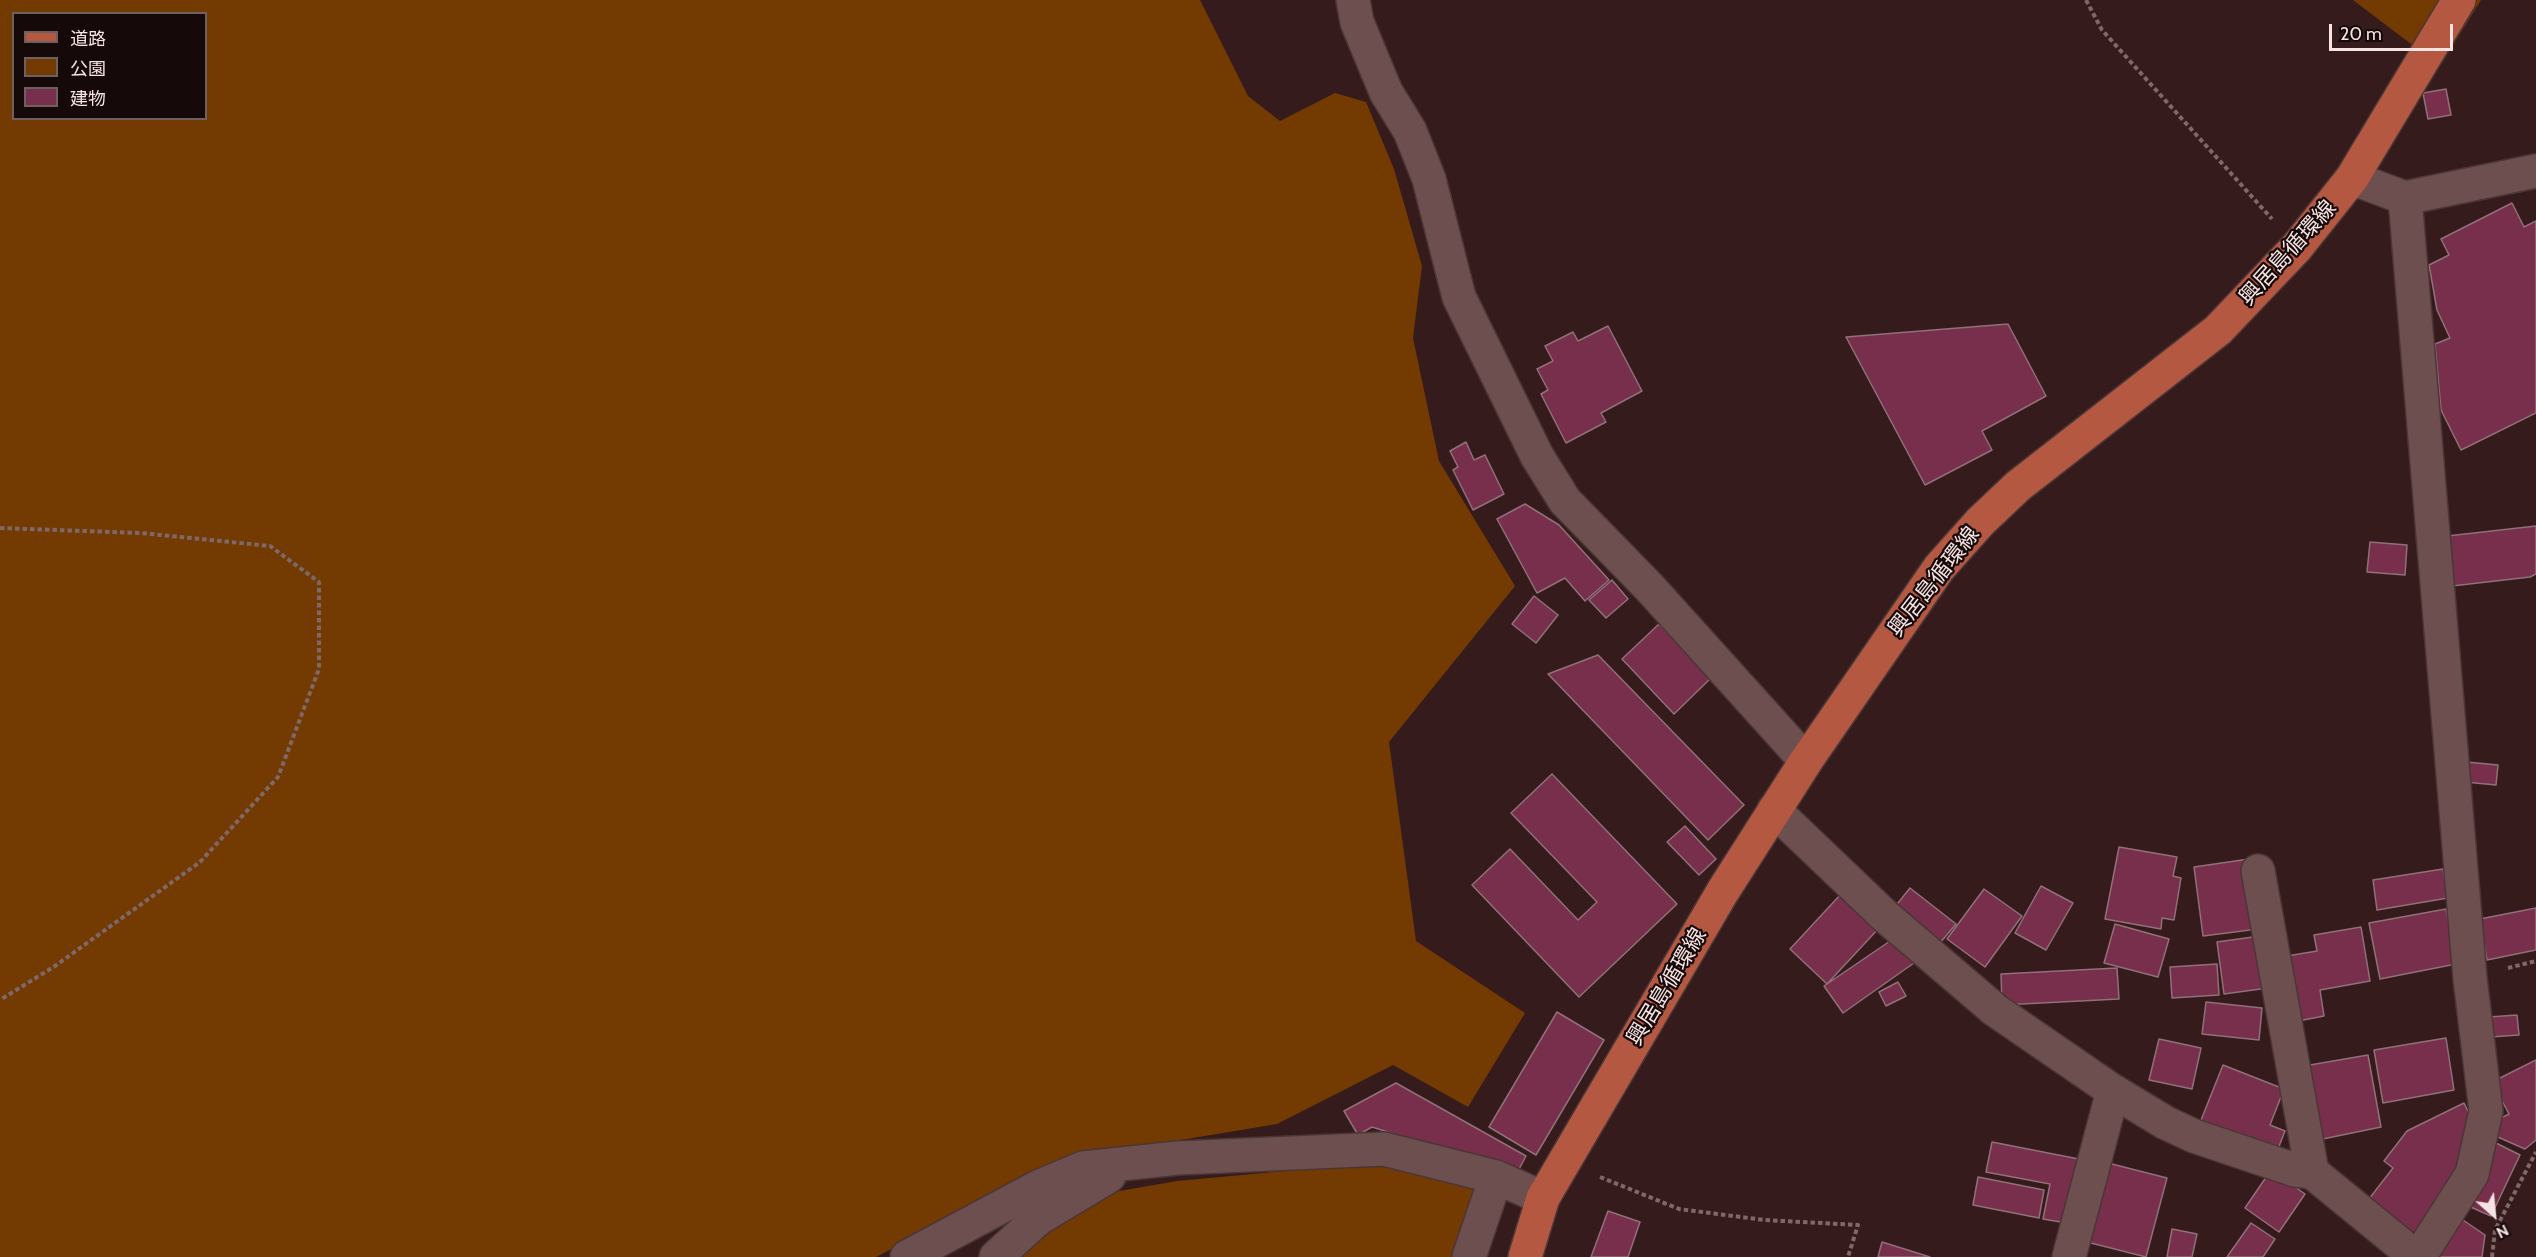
<!DOCTYPE html>
<meta charset="utf-8">
<style>
body{margin:0}
#map{position:relative;width:2536px;height:1257px;overflow:hidden;background:#351b1c;font-family:Cabin,"Noto Sans JP",sans-serif}
canvas{display:block}
.legend{position:absolute;left:12px;top:12px;width:195px;height:108px;box-sizing:border-box;background:#150909;border:2px solid #6f6060;margin:0;padding:8px 10px;list-style:none;font-size:18px;color:#f6e3e3}
.legend li{display:flex;align-items:center;gap:12px;height:30px}
.legend b{width:30px;border:2px solid #6f6060}
.north{position:absolute;left:2464px;top:1185px;width:60px;height:60px;-webkit-text-stroke:4px #150909;paint-order:stroke;rotate:153deg;font-size:16px;font-weight:700;line-height:24px;text-align:center;color:#f6e3e3}
.north::after{content:'';display:block;margin:auto;width:21px;height:27px;background:#f6e3e3;clip-path:polygon(50% 0,100% 100%,50% 72%,0 100%)}
.scale{position:absolute;left:2329px;top:24px;width:124px;height:27px;box-sizing:border-box;border:3px solid #f6e3e3;border-top:0;padding-left:8px;font-size:18px;line-height:21px;white-space:nowrap;color:#f6e3e3;-webkit-text-stroke:4px #150909;paint-order:stroke}
</style>
<div id="map">
<canvas width="2536" height="1257"></canvas>
<ul class="legend">
<li><b style="height:8px;background:#b45841"></b>道路</li>
<li><b style="height:16px;background:#733a02"></b>公園</li>
<li><b style="height:16px;background:#782f4b"></b>建物</li>
</ul>
<div class="north">N</div>
<div class="scale">20 m</div>
</div>
<script>
const ctx = document.querySelector('canvas').getContext('2d');
ctx.lineJoin = 'round';
function fillPath(path, color) {
  ctx.fillStyle = color;
  ctx.fill(path, 'evenodd');
}
function toPath(rows) {
  const path = new Path2D();
  for (const r of rows) {
    path.moveTo(r[0], r[1]);
    for (let i = 2; i < r.length; i += 2) path.lineTo(r[i], r[i + 1]);
  }
  return path;
}
function trace(path, color, width, dash) {
  ctx.strokeStyle = color;
  ctx.lineWidth = width;
  ctx.lineCap = dash ? 'butt' : 'round';
  ctx.setLineDash(dash || []);
  ctx.stroke(path);
}
function write(font, color, halo, rows, align = 'center') {
  ctx.font = font + ' Cabin,"Noto Sans JP",sans-serif';
  ctx.lineWidth = 4.5;
  ctx.setLineDash([]);
  ctx.textBaseline = 'middle';
  ctx.strokeStyle = halo;
  ctx.fillStyle = color;
  for (const [text, x, y, turn = 0] of rows) {
    ctx.save();
    ctx.translate(x, y);
    ctx.rotate((+turn || 0) * Math.PI / 180);
    ctx.textAlign = isNaN(turn) ? turn : align;
    if (halo) ctx.strokeText(text, 0, 0);
    ctx.fillText(text, 0, 0);
    ctx.restore();
  }
}
fillPath(toPath([
 [0,0,1200,0,1248,96,1280,121,1335,93,1366,102,1394,169,1422,266,1413,338,1439,461,1515,586,1389,742,1416,941,1525,1013,1468,1107,1393,1065,1277,1124,1066,1159,876,1257,0,1257],
 [14,14,206,14,206,118,14,118],
 [2353,0,2481,0,2440,66],
 [1382,1162,1481,1183,1465,1217,1456,1257,1018,1257,1060,1221,1119,1191,1177,1181]
]), '#733a02');
const building = toPath([
 [2446,89,2451,115,2428,119,2423,93,2446,89],
 [2512,203,2524,227,2536,221,2536,413,2461,450,2441,410,2435,344,2450,338,2437,310,2429,265,2449,255,2441,239,2512,203],
 [2008,324,2046,396,1982,431,1992,450,1925,485,1846,337,2008,324],
 [1608,326,1642,391,1601,413,1606,422,1566,443,1541,394,1548,390,1537,369,1553,361,1545,346,1573,332,1578,341,1608,326],
 [1466,442,1474,460,1485,455,1504,494,1473,510,1453,470,1458,467,1450,451,1466,442],
 [1525,504,1559,525,1609,580,1585,601,1565,578,1537,593,1497,519,1525,504],
 [2536,526,2536,574,2530,577,2452,586,2447,536,2536,526],
 [2370,542,2407,545,2405,575,2367,572,2370,542],
 [1612,580,1628,599,1606,618,1589,600,1612,580],
 [1534,596,1558,615,1536,643,1512,624,1534,596],
 [1659,624,1711,678,1674,714,1622,659,1659,624],
 [1598,655,1744,805,1708,840,1548,674,1598,655],
 [2467,762,2498,765,2496,785,2465,782,2467,762],
 [1552,774,1677,904,1579,997,1472,885,1510,849,1578,920,1597,902,1511,813,1552,774],
 [1685,826,1716,859,1699,875,1667,842,1685,826],
 [2119,847,2177,857,2173,876,2181,878,2174,920,2162,918,2161,929,2105,919,2119,847],
 [2249,859,2258,929,2203,936,2194,867,2249,859],
 [2443,869,2448,898,2377,910,2373,880,2443,869],
 [2041,886,2073,903,2046,950,2015,933,2041,886],
 [1910,888,1956,924,1935,949,1890,913,1910,888],
 [1984,889,2022,916,1985,967,1947,939,1984,889],
 [1842,893,1879,928,1827,984,1790,949,1842,893],
 [2536,908,2536,950,2487,960,2480,919,2536,908],
 [2446,909,2456,964,2380,979,2369,923,2446,909],
 [2115,924,2169,939,2158,977,2104,963,2115,924],
 [2361,927,2370,981,2320,990,2324,1016,2293,1022,2281,957,2317,951,2314,935,2361,927],
 [2260,936,2268,988,2224,994,2217,942,2260,936],
 [1896,937,1914,963,1843,1013,1824,986,1896,937],
 [2217,964,2219,995,2172,998,2170,967,2217,964],
 [2117,968,2119,999,2002,1005,2001,974,2117,968],
 [1898,982,1906,996,1886,1006,1879,992,1898,982],
 [2206,1002,2262,1008,2259,1040,2202,1034,2206,1002],
 [1557,1012,1604,1040,1536,1155,1489,1127,1557,1012],
 [2517,1015,2519,1035,2491,1037,2489,1017,2517,1015],
 [2446,1038,2454,1090,2383,1103,2374,1050,2446,1038],
 [2159,1039,2201,1048,2192,1089,2149,1080,2159,1039],
 [2368,1055,2381,1127,2318,1140,2304,1066,2368,1055],
 [2536,1060,2536,1140,2525,1149,2491,1134,2495,1121,2509,1114,2492,1082,2536,1060],
 [2223,1065,2284,1089,2270,1125,2285,1131,2276,1154,2199,1125,2223,1065],
 [1396,1083,1526,1156,1517,1173,1372,1127,1358,1135,1344,1111,1396,1083],
 [2464,1103,2474,1124,2464,1176,2413,1241,2365,1204,2393,1168,2384,1161,2407,1131,2464,1103],
 [1992,1142,2084,1160,2072,1224,2043,1219,2050,1184,1986,1172,1992,1142],
 [2496,1143,2520,1155,2491,1216,2466,1205,2496,1143],
 [2108,1163,2167,1178,2146,1257,2087,1242,2108,1163],
 [2271,1170,2305,1194,2279,1232,2245,1208,2271,1170],
 [1978,1177,2044,1190,2039,1218,1973,1205,1978,1177],
 [1608,1211,1640,1222,1628,1257,1591,1257,1608,1211],
 [2463,1220,2485,1235,2482,1257,2437,1257,2463,1220],
 [2251,1223,2275,1239,2263,1257,2227,1257,2251,1223],
 [2172,1229,2197,1234,2192,1257,2167,1257,2172,1229],
 [1882,1242,1930,1257,1878,1257,1882,1242]
]);
fillPath(building, '#782f4b');
trace(building, '#907079', 1.5);
const minor = toPath([
 [1353,0,1357,22,1386,92,1410,131,1429,179,1459,297,1537,456,1565,501,1650,588,1806,761],
 [2352,178,2405,198,2536,171],
 [2405,198,2470,978,2486,1111,2472,1174,2419,1257],
 [1774,810,1885,916,1995,1010,2113,1091,2166,1123,2194,1136,2295,1170,2312,1172,2416,1257],
 [2258,871,2312,1172],
 [907,1257,1038,1187,1083,1168,1178,1158,1384,1149,1496,1177,1543,1198],
 [996,1257,1039,1218,1109,1176],
 [1469,1257,1496,1177],
 [2069,1257,2113,1091]
]);
const major = toPath([
 [1525,1257,1543,1198,1723,891,1806,761,1939,568,1980,522,2018,486,2218,330,2297,247,2352,178,2459,0]
]);
trace(minor, '#4b3637', 36);
trace(major, '#4b3637', 36);
trace(toPath([
 [2086,0,2102,30,2272,219],
 [0,528,141,533,270,546,319,582,319,669,278,777,200,862,55,966,0,1000],
 [2508,968,2536,961],
 [1600,1177,1679,1209,1764,1220,1858,1225,1848,1257],
 [2492,1257,2495,1230,2536,1152]
]), '#7f6868', 4, [4.5, 3]);
trace(minor, '#6e4f4f', 33);
trace(major, '#b45841', 33);
write('22px', '#f6e3e3', '#150909', [
 ["興居島循環線",2288,253,-48],
 ["興居島循環線",1934,582,-52],
 ["興居島循環線",1667,987,-59]
]);
</script>
